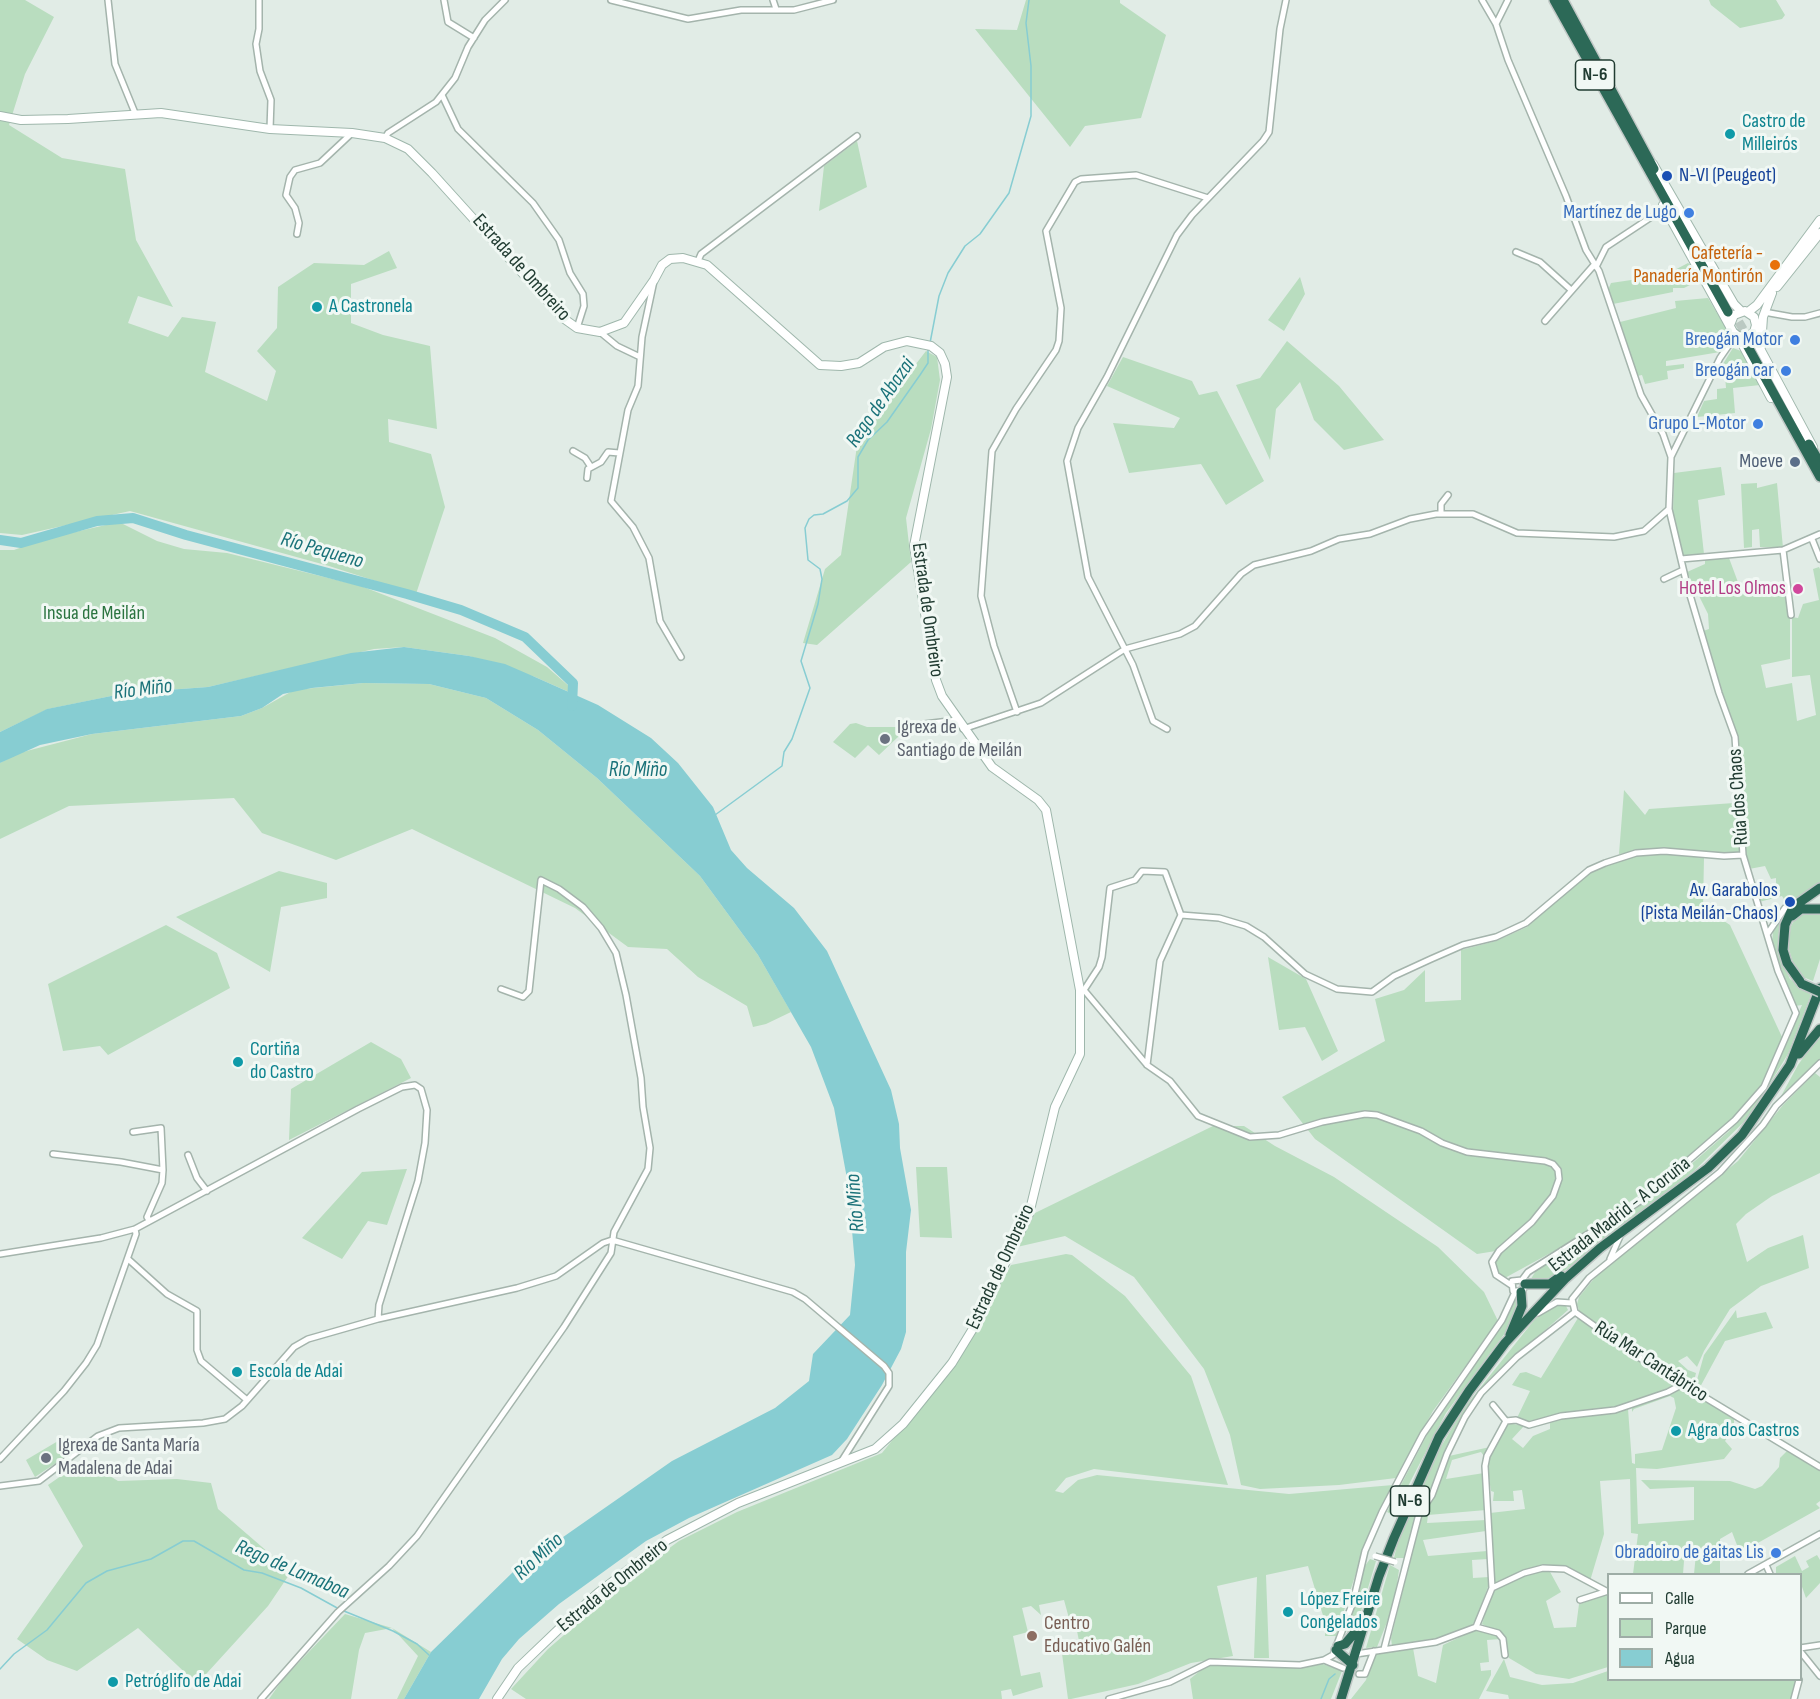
<!DOCTYPE html>
<meta charset="utf-8">
<style>
body{margin:0}
#map{position:relative;width:1820px;height:1699px;overflow:hidden;background:#e1ece6;font-family:"Sofia Sans Condensed",sans-serif}
canvas{display:block}
.legend{position:absolute;left:1607px;top:1573px;width:195px;height:108px;box-sizing:border-box;background:#f1f8f4;border:2px solid #9eada6;margin:0;padding:8px 10px;list-style:none;font-size:18px;color:#213c32}
.legend li{display:flex;align-items:center;gap:12px;height:30px}
.legend b{width:30px;border:2px solid #9eada6}
</style>
<div id="map">
<canvas width="1820" height="1699"></canvas>
<ul class="legend">
<li><b style="height:8px;background:#fff"></b>Calle</li>
<li><b style="height:16px;background:#b9ddbf"></b>Parque</li>
<li><b style="height:16px;background:#87cdd2"></b>Agua</li>
</ul>
</div>
<script>
const ctx = document.querySelector('canvas').getContext('2d');
ctx.lineJoin = 'round';
function fillPath(path, color) {
  ctx.fillStyle = color;
  ctx.fill(path, 'evenodd');
}
function toPath(rows) {
  const path = new Path2D();
  for (const r of rows) {
    path.moveTo(r[0], r[1]);
    for (let i = 2; i < r.length; i += 2) path.lineTo(r[i], r[i + 1]);
  }
  return path;
}
function trace(path, color, width, dash) {
  ctx.strokeStyle = color;
  ctx.lineWidth = width;
  ctx.lineCap = dash ? 'butt' : 'round';
  ctx.setLineDash(dash || []);
  ctx.stroke(path);
}
function write(font, color, halo, rows, align = 'center') {
  ctx.font = font + ' "Sofia Sans Condensed",sans-serif';
  ctx.lineWidth = 6;
  ctx.setLineDash([]);
  ctx.textBaseline = 'middle';
  ctx.strokeStyle = halo;
  ctx.fillStyle = color;
  for (const [text, x, y, turn = 0] of rows) {
    ctx.save();
    ctx.translate(x, y);
    ctx.rotate((+turn || 0) * Math.PI / 180);
    ctx.textAlign = isNaN(turn) ? turn : align;
    if (halo) ctx.strokeText(text, 0, 0);
    ctx.fillText(text, 0, 0);
    ctx.restore();
  }
}
fillPath(toPath([
 [0,0,25,0,54,17,25,74,9,125,62,158,125,169,136,240,173,307,138,296,128,323,168,337,182,317,216,322,205,372,267,401,276,371,257,351,277,328,278,287,314,263,364,265,389,251,397,268,351,284,351,323,383,335,430,346,437,429,388,419,389,442,431,454,445,507,416,594,329,566,130,511,22,535,0,533],
 [1026,0,1120,0,1120,3,1166,35,1141,118,1085,126,1070,147,975,29,1017,30],
 [1709,0,1776,0,1785,15,1782,19,1740,28,1711,5],
 [857,141,867,187,819,211,824,166],
 [1688,263,1693,267,1698,281,1684,288,1673,288,1673,292,1613,304,1608,290,1611,283,1665,275],
 [1300,277,1305,294,1284,331,1268,320],
 [1708,298,1726,328,1729,336,1726,343,1720,352,1666,361,1666,366,1684,364,1684,368,1667,371,1668,379,1645,384,1642,375,1637,376,1620,322,1676,308,1675,301],
 [1287,341,1339,386,1384,440,1344,450,1314,420,1300,382,1276,409,1270,460,1236,385,1260,378],
 [1733,348,1741,351,1760,385,1733,388,1735,413,1697,417,1704,401,1717,399,1717,389,1726,388,1725,375,1716,375],
 [926,351,937,357,940,380,931,429,906,518,911,562,817,645,803,643,825,569,841,555,858,439],
 [1123,357,1192,381,1199,395,1217,391,1264,481,1226,505,1201,464,1129,473,1113,423,1174,428,1180,418,1107,386],
 [1721,467,1725,495,1698,500,1704,554,1682,557,1673,513,1674,473],
 [1757,483,1757,488,1777,483,1783,548,1760,547,1759,529,1752,530,1752,547,1744,548,1741,484],
 [119,522,157,541,184,549,227,553,361,586,495,638,547,667,570,687,569,692,535,677,469,656,404,647,374,649,208,687,126,693,48,709,0,732,0,550,14,550,44,539],
 [1729,558,1742,593,1784,585,1790,617,1790,659,1761,665,1766,688,1792,683,1797,721,1816,715,1810,675,1792,677,1792,617,1798,618,1803,604,1819,600,1813,569,1819,567,1820,569,1820,883,1787,904,1782,896,1759,902,1755,890,1776,889,1776,878,1771,879,1765,866,1749,869,1746,852,1743,757,1703,631,1709,629,1708,614,1687,572,1705,564,1705,559],
 [363,683,429,684,486,698,538,730,597,778,700,876,758,955,791,1012,766,1024,753,1027,747,1006,698,977,667,949,628,947,575,908,412,829,336,860,262,833,234,798,69,806,0,839,0,763,19,753,92,734,241,716,262,708,294,690],
 [856,723,867,727,896,727,898,737,879,755,868,745,855,758,833,742,850,724],
 [1624,790,1645,815,1649,809,1734,803,1740,852,1725,855,1666,849,1619,854],
 [1663,853,1704,858,1703,907,1730,925,1782,1037,1760,1087,1747,1105,1671,1173,1576,1239,1503,1279,1496,1269,1496,1261,1502,1250,1477,1254,1315,1139,1282,1097,1385,1041,1375,999,1404,990,1425,970,1425,1002,1461,1000,1461,950,1496,941,1527,927,1586,875,1602,867,1634,855],
 [279,871,327,883,327,898,281,907,270,972,176,917],
 [1786,910,1788,910,1778,935,1779,956,1790,979,1811,995,1788,1054,1750,1116,1694,1171,1567,1269,1549,1282,1529,1282,1537,1269,1642,1204,1673,1180,1728,1132,1761,1096,1802,1005,1795,1006,1772,944,1773,930],
 [1811,912,1820,914,1820,959,1813,981,1803,977,1795,969,1788,946,1791,926,1797,916],
 [166,925,217,953,230,988,108,1055,100,1046,63,1051,48,984],
 [1268,957,1306,979,1338,1051,1322,1061,1305,1027,1279,1030],
 [1820,1034,1820,1059,1780,1098,1798,1065],
 [371,1042,401,1059,411,1078,289,1140,291,1089],
 [1815,1073,1820,1077,1820,1173,1772,1196,1746,1214,1736,1224,1747,1262,1768,1248,1803,1235,1809,1268,1761,1286,1730,1309,1704,1351,1697,1367,1687,1356,1678,1361,1688,1370,1696,1373,1694,1381,1689,1385,1635,1353,1580,1313,1577,1304,1579,1297,1597,1275,1738,1161,1783,1105],
 [1213,1126,1244,1126,1275,1146,1334,1177,1438,1247,1484,1292,1498,1321,1433,1411,1396,1478,1339,1485,1260,1489,1241,1485,1230,1435,1204,1369,1134,1277,1065,1236,1017,1247,1035,1213],
 [916,1167,947,1167,952,1238,920,1237],
 [407,1169,387,1225,368,1221,342,1259,302,1238,362,1172],
 [1066,1254,1072,1255,1125,1296,1191,1376,1228,1485,1094,1469,1066,1478,1055,1491,1063,1493,1078,1480,1097,1475,1289,1494,1393,1485,1361,1557,1336,1636,1325,1636,1325,1622,1308,1566,1266,1575,1269,1658,1254,1658,1257,1577,1217,1586,1233,1656,1191,1663,1138,1684,1071,1699,1068,1699,1061,1646,1079,1641,1075,1621,1070,1622,1064,1600,1039,1605,1041,1615,1031,1606,1022,1608,1028,1632,1013,1636,1021,1676,1040,1672,1043,1687,1013,1696,1011,1689,1001,1691,1002,1699,526,1699,511,1689,548,1649,634,1574,679,1541,737,1512,882,1453,960,1356,1011,1265],
 [1516,1296,1520,1303,1505,1333,1446,1413,1393,1515,1387,1512,1432,1425,1499,1328],
 [1553,1306,1566,1306,1568,1310,1499,1371,1463,1416,1438,1468,1432,1490,1419,1508,1405,1558,1394,1558,1400,1532,1410,1507,1439,1450,1464,1408,1535,1319],
 [1736,1310,1737,1318,1766,1312,1773,1328,1725,1341,1699,1389,1695,1387,1704,1355],
 [1578,1318,1637,1359,1679,1384,1624,1405,1523,1422,1517,1418,1530,1391,1512,1385,1520,1373,1526,1372,1541,1378],
 [1682,1388,1734,1418,1734,1428,1725,1441,1732,1449,1724,1459,1657,1469,1636,1468,1638,1524,1694,1520,1694,1487,1650,1489,1641,1480,1730,1481,1755,1489,1762,1486,1779,1467,1780,1458,1788,1450,1820,1470,1820,1501,1816,1504,1820,1508,1740,1553,1732,1532,1720,1539,1720,1574,1694,1574,1696,1554,1684,1561,1683,1574,1633,1574,1638,1534,1631,1533,1630,1479,1600,1481,1604,1534,1590,1581,1571,1569,1546,1566,1533,1567,1494,1583,1490,1513,1525,1509,1522,1490,1513,1491,1514,1501,1493,1501,1494,1492,1491,1491,1487,1465,1489,1455,1508,1423,1524,1426,1512,1439,1523,1448,1533,1436,1550,1429,1550,1421,1628,1409,1632,1463,1635,1464,1635,1454,1662,1450,1676,1408,1674,1398,1670,1396,1634,1409,1632,1412,1632,1407],
 [58,1441,68,1455,35,1477,26,1460],
 [1490,1447,1484,1456,1481,1452,1452,1460,1446,1479,1484,1473,1486,1510,1428,1515,1427,1523,1486,1520,1486,1531,1423,1540,1428,1556,1487,1551,1488,1559,1472,1560,1473,1578,1489,1577,1489,1584,1476,1620,1471,1626,1431,1642,1392,1646,1391,1638,1422,1514,1438,1489,1449,1456],
 [84,1460,118,1481,177,1479,211,1483,218,1509,291,1572,268,1606,197,1684,138,1628,77,1671,47,1660,17,1639,83,1546,48,1485],
 [1817,1555,1820,1560,1820,1583,1806,1598,1801,1584,1800,1574,1776,1574,1776,1567,1795,1556,1802,1571,1809,1567,1806,1561],
 [1370,1559,1376,1561,1357,1625,1349,1637,1347,1630,1364,1567],
 [1390,1565,1399,1570,1394,1605,1377,1647,1366,1648],
 [1549,1570,1561,1592,1546,1601,1554,1628,1576,1627,1579,1604,1608,1594,1608,1667,1569,1679,1536,1674,1509,1658,1503,1635,1482,1624,1492,1591,1530,1573],
 [345,1614,392,1628,431,1652,404,1699,397,1699,418,1656,392,1628,365,1633,359,1650,351,1699,269,1699,283,1679],
 [1485,1630,1493,1631,1501,1639,1487,1640,1489,1662,1480,1663,1481,1671,1491,1670,1491,1675,1479,1699,1351,1699,1366,1680,1374,1654,1413,1648,1418,1676,1436,1683,1443,1645,1473,1631],
 [1504,1659,1510,1677,1542,1685,1573,1683,1608,1671,1608,1680,1798,1680,1792,1699,1509,1699,1508,1695,1486,1691],
 [1217,1663,1276,1667,1301,1667,1320,1663,1342,1671,1331,1699,1193,1699,1190,1679,1206,1666]
]), '#b9ddbf');
fillPath(toPath([
 [404,647,469,656,505,664,535,677,598,705,651,738,678,763,713,807,731,850,747,868,794,908,827,951,891,1090,899,1124,900,1148,911,1210,906,1252,906,1332,901,1349,882,1385,847,1439,832,1455,689,1518,646,1541,559,1604,519,1639,502,1659,479,1699,404,1699,431,1652,513,1572,672,1461,775,1408,809,1381,813,1354,850,1315,855,1265,848,1184,834,1108,811,1047,758,955,700,876,597,778,538,730,486,698,429,684,363,683,312,688,283,694,262,708,241,716,92,734,40,745,0,763,0,732,47,709,126,693,208,687,351,653]
]), '#87cdd2');
trace(toPath([
 [930,343,939,296,948,273,965,246,980,234,1009,193,1031,116,1031,66,1026,23,1029,0],
 [715,815,782,766,784,752,792,739,810,688,801,661,818,604,822,579,820,569,808,560,805,528,809,519,814,515,823,514,847,501,858,488,858,457,868,440,887,422,920,375,928,363,928,347],
 [344,1611,393,1631,417,1644,429,1655],
 [0,1669,14,1654,47,1630,86,1583,107,1571,151,1559,183,1541,194,1541,244,1570,262,1573,301,1588,339,1609],
 [1321,1699,1329,1679,1335,1674]
]), '#87cdd2', 1.5);
trace(toPath([
 [0,540,21,543,97,521,133,518,186,535,407,594,461,610,525,637,573,683,572,706]
]), '#87cdd2', 10);
trace(toPath([
 [1732,310,1751,343]
]), '#bbc9c2', 9, [9, 4.5]);
const street = toPath([
 [108,0,115,64,135,113],
 [259,0,259,29,256,44,260,71,271,100,270,129],
 [444,0,448,22,474,38],
 [611,0,688,19,741,10,794,10,833,0],
 [773,0,776,9],
 [1482,0,1496,24,1508,60,1566,196,1586,250,1599,271,1641,395,1663,434,1671,457],
 [1496,24,1508,0],
 [442,95,458,129,533,203,559,240,570,273,583,294,584,306,577,328],
 [385,138,388,133,436,102,455,78,468,47,485,20,505,0],
 [297,234,299,223,295,208,286,195,290,177,295,170,320,163,352,133],
 [1516,252,1540,262,1570,289],
 [698,261,701,254,857,136],
 [1596,267,1606,247,1665,208],
 [654,281,642,337,638,386,628,410,611,501,633,527,649,558,660,621,681,657],
 [1764,312,1792,317,1805,317,1820,313],
 [1545,321,1594,265],
 [600,332,617,346,640,357],
 [573,451,585,458,591,467],
 [587,478,588,469,601,462,608,452,619,453],
 [1441,514,1441,504,1448,495],
 [1812,539,1820,559],
 [1783,550,1791,615],
 [1681,559,1783,550,1820,534],
 [1664,579,1683,570],
 [1017,712,994,646,981,596,992,451,1016,409,1056,350,1059,341,1061,308,1046,231,1075,182,1081,179,1136,175,1208,198],
 [900,727,957,720],
 [963,729,1041,703,1125,649,1180,634,1195,626,1241,574,1254,565,1311,551,1339,539,1370,534,1410,519,1436,514,1473,514,1517,533,1614,537,1644,531,1669,509,1671,457,1720,358,1736,335],
 [1167,729,1153,721,1133,665,1088,577,1067,461,1078,428,1107,377,1177,235,1192,215,1263,141,1269,132,1280,29,1286,0],
 [1768,933,1785,908,1793,907],
 [1080,990,1084,990,1147,1065,1170,1081,1198,1116,1250,1137,1279,1135,1322,1122,1365,1114,1377,1115,1421,1131,1442,1143,1467,1152,1545,1161,1553,1164,1558,1170,1559,1179,1553,1196,1532,1222,1499,1251,1492,1262,1496,1275,1511,1285],
 [1084,990,1099,967,1102,957,1110,888,1135,880,1142,871,1165,872,1181,915],
 [1147,1065,1160,961,1181,915,1219,918,1246,926,1264,937,1305,974,1337,989,1372,992,1394,976,1431,959,1463,945,1496,937,1526,923,1589,870,1605,863,1636,853,1664,851,1724,856,1743,855],
 [133,1132,161,1128,163,1170],
 [53,1154,121,1162,163,1170,162,1183,147,1217,149,1220],
 [188,1155,197,1178,207,1191],
 [0,1254,101,1238,135,1229,358,1109,402,1087,415,1085,421,1089,427,1110,425,1143,418,1181,379,1305,378,1319],
 [128,1259,167,1294,197,1311,197,1350,201,1361,247,1400],
 [1610,1259,1621,1234],
 [1522,1280,1512,1281,1513,1291,1523,1291,1525,1284,1522,1280,1528,1272,1645,1198,1735,1120,1764,1087,1796,1013,1778,971,1743,855,1735,737,1719,693,1687,585,1669,509],
 [1575,1312,1635,1355,1820,1467],
 [1538,1313,1557,1302,1572,1303],
 [1493,1405,1506,1421],
 [0,1459,64,1391,86,1363,97,1345,136,1234,135,1229],
 [0,1486,39,1481,98,1436,119,1428,203,1423,225,1419,242,1406,294,1347,308,1339,378,1319,517,1288,556,1276,603,1243,612,1240,793,1292,805,1299,884,1366,889,1373,889,1386,841,1462],
 [1766,1565,1770,1574],
 [1748,1574,1820,1534],
 [1492,1588,1485,1466,1487,1456,1506,1421,1516,1420,1529,1425,1561,1416,1615,1410,1668,1392,1683,1384],
 [1580,1600,1605,1592],
 [1476,1627,1498,1633,1503,1639,1505,1655],
 [1800,1648,1820,1645],
 [1384,1649,1419,1514,1432,1495,1447,1454,1465,1417,1481,1393,1517,1357,1575,1312,1572,1299,1589,1278,1720,1172,1763,1125,1776,1106,1820,1063],
 [1800,1651,1820,1676],
 [1356,1654,1436,1642,1476,1627,1492,1588,1524,1573,1543,1568,1565,1569,1608,1592],
 [1324,1660,1343,1668],
 [1359,1674,1365,1674,1374,1651],
 [261,1699,338,1612,389,1566,417,1536,564,1327,611,1253,614,1232,648,1169,650,1148,643,1107,641,1078,626,995,616,953,601,928,583,907,559,889,541,880,529,991,523,997,501,989],
 [1109,1699,1170,1682,1210,1662,1300,1665,1324,1660,1333,1655,1353,1602,1365,1551,1382,1512,1423,1434,1502,1320,1515,1292],
 [1794,1699,1799,1680]
]);
const secondary = toPath([
 [0,116,21,120,68,119,161,113,270,129,352,133,385,138,408,149,432,173,563,318,577,328,600,332,624,323,654,280,662,265,670,259,683,258,707,265,820,365,841,366,859,363,884,347,907,341,931,346,940,353,945,364,947,377,914,546,936,680,942,696,992,767,1038,800,1046,810,1080,990,1080,1054,1055,1107,1029,1214,974,1327,952,1363,903,1424,875,1449,738,1503,667,1540,598,1593,562,1626,518,1668,497,1699],
 [1653,164,1734,304,1741,311],
 [1663,205,1733,332,1738,336,1747,337,1754,332,1756,325,1754,317,1745,311,1734,315,1730,325],
 [1777,287,1820,233],
 [1748,312,1757,305,1820,220],
 [1754,332,1757,343,1813,447],
 [1738,336,1771,398],
 [1761,347,1763,317,1772,293]
]);
const highway = toPath([
 [1554,0,1728,312],
 [1563,0,1654,169],
 [1747,345,1820,477],
 [1809,444,1820,463],
 [1792,916,1801,909,1820,909],
 [1802,984,1787,963,1783,950,1785,925,1793,907,1820,888],
 [1799,1054,1820,1029],
 [1525,1284,1550,1284,1561,1276],
 [1510,1335,1522,1306,1521,1292],
 [1338,1646,1345,1644,1363,1623],
 [1336,1650,1353,1665],
 [1341,1699,1379,1576,1394,1538,1439,1437,1469,1391,1505,1343,1565,1279,1600,1248,1708,1168,1742,1135,1790,1065,1820,988]
]);
trace(street, '#a4b4ac', 8);
trace(secondary, '#9fb7ac', 10);
trace(highway, '#c1c8c6', 12);
trace(street, '#fff', 5);
trace(secondary, '#fff', 8);
trace(highway, '#2c6957', 9);
const streetBridge = toPath([
 [1375,1556,1395,1562]
]);
const highwayBridge = toPath([
 [1802,984,1820,992]
]);
trace(streetBridge, '#a4b4ac', 8, []);
trace(highwayBridge, '#c1c8c6', 12, []);
trace(streetBridge, '#fff', 5);
trace(highwayBridge, '#2c6957', 9);
for (const [x, y, r, color] of [
 [1730,134,6,"#0f9aa8"],
 [1667,176,6,"#1a4fb4"],
 [1689,213,6,"#3f7fe0"],
 [1775,265,6,"#e8710a"],
 [317,307,6,"#0f9aa8"],
 [1795,340,6,"#3f7fe0"],
 [1786,371,6,"#3f7fe0"],
 [1758,424,6,"#3f7fe0"],
 [1795,462,6,"#5c6f8a"],
 [1798,589,6,"#d1479c"],
 [885,739,6,"#6b7280"],
 [1790,902,6,"#1a4fb4"],
 [238,1062,6,"#0f9aa8"],
 [237,1372,6,"#0f9aa8"],
 [1676,1431,6,"#0f9aa8"],
 [46,1458,6,"#6b7280"],
 [1776,1553,6,"#3f7fe0"],
 [1288,1612,6,"#0f9aa8"],
 [1032,1636,6,"#8d6e63"],
 [113,1682,6,"#0f9aa8"]
]) {
  const dot = new Path2D();
  dot.arc(x, y, r, 0, 2 * Math.PI);
  ctx.fillStyle = color;
  ctx.fill(dot);
  trace(dot, '#f1f8f4', 2);
}
for (const [x, y, w] of [
 [1595,75,39],
 [1410,1501,39]
]) {
  const box = new Path2D();
  box.roundRect(x - w / 2, y - 15, w, 30, 4.5);
  ctx.fillStyle = '#f1f8f4';
  ctx.fill(box);
  trace(box, '#213c32', 1.5);
}
write('bold 18px', '#213c32', null, [
 ["N-6",1595,75],
 ["N-6",1410,1501]
]);
write('20px', '#0d838f', '#f1f8f4', [
 ["Castro de",1742,122],
 ["Milleirós",1742,145],
 ["A Castronela",329,307],
 ["Cortiña",250,1050],
 ["do Castro",250,1073],
 ["Escola de Adai",249,1372],
 ["Agra dos Castros",1688,1431],
 ["López Freire",1300,1600],
 ["Congelados",1300,1623],
 ["Petróglifo de Adai",125,1682]
], 'left');
write('20px', '#164399', '#f1f8f4', [
 ["N-VI (Peugeot)",1679,176],
 ["Av. Garabolos",1778,891,"right"],
 ["(Pista Meilán-Chaos)",1778,914,"right"]
], 'left');
write('20px', '#366cbe', '#f1f8f4', [
 ["Martínez de Lugo",1677,213],
 ["Breogán Motor",1783,340],
 ["Breogán car",1774,371],
 ["Grupo L-Motor",1746,424],
 ["Obradoiro de gaitas Lis",1764,1553]
], 'right');
write('20px', '#c56008', '#f1f8f4', [
 ["Cafetería -",1763,254],
 ["Panadería Montirón",1763,277]
], 'right');
write('20px', '#213c32', '#f1f8f4', [
 ["Estrada de Ombreiro",521,268,48],
 ["Estrada de Ombreiro",927,610,82],
 ["Rúa dos Chaos",1739,797,-94],
 ["Estrada Madrid - A Coruña",1620,1215,-38],
 ["Estrada de Ombreiro",1001,1267,-65],
 ["Rúa Mar Cantábrico",1651,1362,33],
 ["Estrada de Ombreiro",613,1586,-39]
]);
write('20px', '#4e5e75', '#f1f8f4', [
 ["Moeve",1783,462]
], 'right');
write('20px', '#b23c85', '#f1f8f4', [
 ["Hotel Los Olmos",1786,589]
], 'right');
write('20px', '#2b7440', '#f1f8f4', [
 ["Insua de Meilán",94,614]
]);
write('20px', '#5b616d', '#f1f8f4', [
 ["Igrexa de",897,728],
 ["Santiago de Meilán",897,751],
 ["Igrexa de Santa María",58,1446],
 ["Madalena de Adai",58,1469]
], 'left');
write('20px', '#785e54', '#f1f8f4', [
 ["Centro",1044,1624],
 ["Educativo Galén",1044,1647]
], 'left');
write('italic 21px', '#1a7279', '#f1f8f4', [
 ["Rego de Abazai",881,403,-55],
 ["Río Pequeno",322,551,16],
 ["Río Miño",143,690,-7],
 ["Río Miño",638,771],
 ["Río Miño",856,1203,-95],
 ["Río Miño",539,1557,-43],
 ["Rego de Lamaboa",292,1570,23]
]);
</script>
